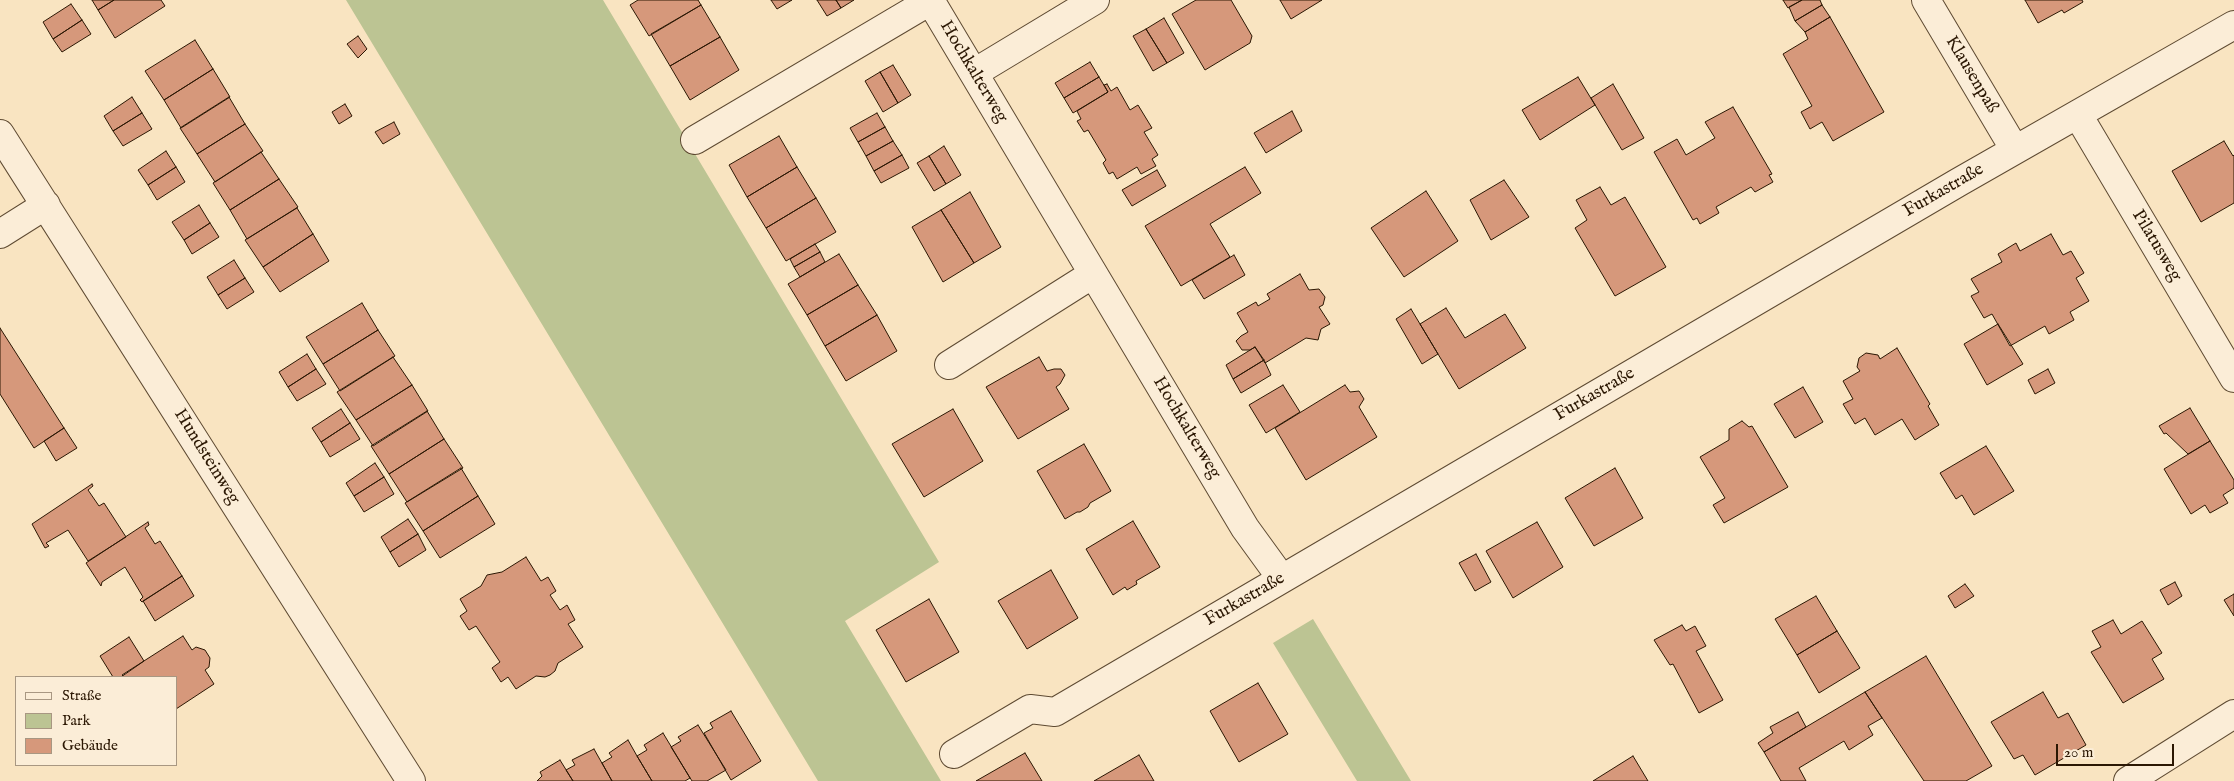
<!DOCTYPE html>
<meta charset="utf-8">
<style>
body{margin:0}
#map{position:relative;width:2234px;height:781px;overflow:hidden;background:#f9e4c1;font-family:"IM FELL English",serif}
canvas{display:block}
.legend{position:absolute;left:15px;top:676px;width:162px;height:90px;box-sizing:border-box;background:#fbedd7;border:1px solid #a89782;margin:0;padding:6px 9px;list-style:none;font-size:15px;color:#2b1703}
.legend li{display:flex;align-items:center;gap:10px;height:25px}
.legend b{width:25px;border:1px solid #a89782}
.scale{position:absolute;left:2056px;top:744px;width:118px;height:22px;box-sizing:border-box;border:2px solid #2b1703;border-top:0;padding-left:6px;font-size:15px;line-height:18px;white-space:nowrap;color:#2b1703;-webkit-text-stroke:4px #fbedd7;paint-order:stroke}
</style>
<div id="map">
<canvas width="2234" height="781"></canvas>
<ul class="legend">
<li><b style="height:6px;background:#fbedd7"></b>Straße</li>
<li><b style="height:14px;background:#bcc493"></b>Park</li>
<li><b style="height:14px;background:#d6987b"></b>Gebäude</li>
</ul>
<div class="scale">20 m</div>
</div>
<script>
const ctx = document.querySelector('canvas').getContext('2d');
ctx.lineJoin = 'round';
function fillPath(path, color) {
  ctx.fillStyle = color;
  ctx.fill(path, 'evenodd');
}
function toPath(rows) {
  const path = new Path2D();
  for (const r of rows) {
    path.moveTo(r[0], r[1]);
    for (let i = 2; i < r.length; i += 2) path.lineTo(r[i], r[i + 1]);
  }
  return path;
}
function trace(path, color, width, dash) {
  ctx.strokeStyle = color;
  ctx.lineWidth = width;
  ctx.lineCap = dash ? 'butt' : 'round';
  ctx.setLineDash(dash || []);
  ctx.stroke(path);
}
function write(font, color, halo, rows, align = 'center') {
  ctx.font = font + ' "IM FELL English",serif';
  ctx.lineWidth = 5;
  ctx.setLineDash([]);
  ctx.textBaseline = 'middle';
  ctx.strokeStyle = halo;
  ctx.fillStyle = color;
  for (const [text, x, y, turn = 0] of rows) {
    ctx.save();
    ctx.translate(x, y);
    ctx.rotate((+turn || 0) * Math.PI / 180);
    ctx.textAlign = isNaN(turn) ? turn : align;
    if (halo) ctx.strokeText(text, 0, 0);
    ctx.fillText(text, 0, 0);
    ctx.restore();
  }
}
fillPath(toPath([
 [346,0,603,0,939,562,845,621,941,781,818,781],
 [1313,619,1411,781,1357,781,1273,643]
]), '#bcc493');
const building = toPath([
 [92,0,114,0,98,10,92,0],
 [114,0,161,0,165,6,115,38,98,10,114,0],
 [638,0,698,0,701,5,649,36,630,5,638,0],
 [771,0,792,0,777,9,771,0],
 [817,0,836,0,841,8,827,16,817,0],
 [836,0,854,0,841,8,836,0],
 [1196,0,1231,0,1252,36,1250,43,1205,70,1172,14,1196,0],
 [1280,0,1322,0,1291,19,1280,0],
 [1783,0,1802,0,1788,8,1783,0],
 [1802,0,1820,0,1822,5,1795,21,1789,7,1802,0],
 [2025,0,2082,0,2083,2,2064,13,2062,10,2038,23,2025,0],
 [71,4,82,20,53,39,43,22,71,4],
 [701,5,720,37,670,66,651,34,701,5],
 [1822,5,1830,17,1805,32,1795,21,1822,5],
 [1830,17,1884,112,1833,141,1822,122,1810,129,1801,112,1812,106,1783,54,1808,39,1805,32,1830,17],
 [1164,18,1184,53,1167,63,1146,29,1164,18],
 [82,20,91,34,62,52,53,39,82,20],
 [1146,29,1167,63,1153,71,1133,36,1146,29],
 [358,36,367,49,358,58,347,44,358,36],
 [720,37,739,70,690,100,670,66,720,37],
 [195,40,213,69,164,100,145,71,195,40],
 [1090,62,1099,77,1064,98,1055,83,1090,62],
 [893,65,911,95,898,103,880,72,893,65],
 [213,69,230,97,181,128,164,100,213,69],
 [880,72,898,103,883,112,865,81,880,72],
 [1099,77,1108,92,1073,113,1064,98,1099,77],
 [1578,77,1595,105,1540,140,1522,110,1578,77],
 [1107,84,1111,91,1117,87,1130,110,1138,105,1152,128,1144,132,1158,155,1152,159,1156,166,1141,174,1137,167,1117,179,1113,172,1109,174,1103,163,1106,160,1088,130,1084,132,1077,121,1081,119,1077,111,1108,92,1104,85,1107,84],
 [1613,84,1644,138,1622,150,1591,98,1613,84],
 [132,97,142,113,113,131,104,116,132,97],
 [229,97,245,124,197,154,180,128,229,97],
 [345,104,352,116,339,124,332,112,345,104],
 [1733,107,1772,174,1769,175,1773,182,1755,192,1751,187,1716,207,1719,213,1700,224,1697,218,1693,220,1654,152,1677,139,1686,155,1715,138,1705,122,1733,107],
 [1292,111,1302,131,1266,153,1254,133,1292,111],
 [142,113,152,129,123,146,113,131,142,113],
 [877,113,885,127,858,142,850,128,877,113],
 [394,122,400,134,383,144,375,132,394,122],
 [245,124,263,151,215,182,197,154,245,124],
 [885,127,893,141,866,156,858,142,885,127],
 [779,136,797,167,747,197,729,165,779,136],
 [893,141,902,155,874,171,866,156,893,141],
 [2224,141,2233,156,2234,155,2234,203,2201,222,2172,171,2224,141],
 [944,146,961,175,946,184,929,156,944,146],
 [166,151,176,167,148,185,138,170,166,151],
 [261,152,279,179,230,210,213,183,261,152],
 [902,155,909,168,881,183,874,171,902,155],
 [929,156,946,184,934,191,917,163,929,156],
 [176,167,185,182,157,200,148,185,176,167],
 [797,167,816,198,766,228,747,197,797,167],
 [1245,167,1261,193,1210,224,1230,257,1181,286,1145,226,1245,167],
 [1157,170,1166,186,1132,206,1122,190,1157,170],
 [279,179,298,207,247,239,230,210,279,179],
 [1504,180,1529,217,1491,240,1470,200,1504,180],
 [1600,187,1611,205,1625,197,1666,267,1615,296,1575,228,1587,220,1576,200,1600,187],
 [1426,191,1458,241,1404,277,1371,228,1426,191],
 [970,192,1001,247,974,263,941,210,970,192],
 [816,198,836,232,786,261,766,228,816,198],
 [199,205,210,223,184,240,172,222,199,205],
 [297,208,313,234,263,267,245,240,297,208],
 [941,210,974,263,943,282,912,227,941,210],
 [210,223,219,237,192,254,184,240,210,223],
 [313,234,329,261,280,292,263,267,313,234],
 [2051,234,2063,255,2071,251,2084,273,2076,278,2089,301,2070,312,2074,320,2049,334,2045,326,2010,346,1992,314,1984,318,1971,296,1979,292,1971,279,2002,262,1998,254,2016,243,2020,251,2051,234],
 [815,244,820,252,794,267,790,259,815,244],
 [820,252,825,262,800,277,794,267,820,252],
 [839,254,858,285,807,315,788,284,839,254],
 [1234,255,1245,275,1204,299,1192,280,1234,255],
 [234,260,245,278,218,295,207,277,234,260],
 [1300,274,1309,290,1319,289,1325,297,1323,305,1319,307,1330,324,1321,329,1318,340,1306,338,1265,363,1255,347,1250,350,1242,350,1236,341,1241,336,1248,332,1237,313,1256,302,1258,306,1270,299,1267,294,1300,274],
 [245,278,254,292,227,309,218,295,245,278],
 [858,285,877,315,825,346,807,315,858,285],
 [362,303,378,330,323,364,306,337,362,303],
 [1446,308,1465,338,1505,314,1526,348,1459,389,1420,324,1446,308],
 [1411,309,1438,354,1422,364,1396,319,1411,309],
 [877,315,897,351,846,381,825,346,877,315],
 [1998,324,2023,364,1987,385,1964,344,1998,324],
 [0,328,64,428,34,448,0,394,0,328],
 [378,330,395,356,340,391,323,364,378,330],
 [1255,347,1264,360,1233,379,1226,365,1255,347],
 [1897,348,1930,404,1928,406,1939,425,1915,440,1902,419,1875,435,1865,418,1855,424,1843,404,1853,399,1843,381,1860,371,1857,367,1859,358,1866,353,1878,355,1880,359,1897,348],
 [307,354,316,369,288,387,279,372,307,354],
 [393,357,412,385,356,420,337,392,393,357],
 [1039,357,1047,371,1054,369,1061,369,1065,375,1060,384,1056,387,1069,409,1018,439,986,387,1039,357],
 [1264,360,1271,375,1241,393,1233,379,1264,360],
 [316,369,326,384,297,401,288,387,316,369],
 [2048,369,2055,383,2035,394,2028,380,2048,369],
 [412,385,428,411,373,446,356,420,412,385],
 [1283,385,1300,412,1266,433,1249,405,1283,385],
 [1345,385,1350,392,1359,391,1364,399,1359,407,1377,437,1306,480,1275,428,1345,385],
 [1803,387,1823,422,1795,438,1774,404,1803,387],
 [2190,408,2210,441,2188,454,2166,433,2164,434,2159,426,2190,408],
 [341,409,350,423,321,442,312,428,341,409],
 [953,409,983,461,924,497,892,444,953,409],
 [427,411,444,439,389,474,371,446,427,411],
 [1742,421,1749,427,1752,426,1788,487,1724,523,1713,505,1725,498,1700,457,1729,440,1729,429,1742,421],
 [350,423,360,439,330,457,321,442,350,423],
 [64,428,77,448,56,461,44,441,64,428],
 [444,439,463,468,407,502,389,474,444,439],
 [2210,441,2234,480,2234,488,2223,495,2228,503,2210,513,2205,505,2191,514,2164,469,2210,441],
 [1084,444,1111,491,1090,503,1088,507,1080,512,1077,512,1065,519,1037,471,1084,444],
 [1986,446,2014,491,1974,515,1962,495,1956,499,1940,473,1986,446],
 [375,463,384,477,354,496,346,483,375,463],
 [461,468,478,496,423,531,405,503,461,468],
 [1615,468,1643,518,1594,546,1565,498,1615,468],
 [384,477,394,494,364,512,354,496,384,477],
 [92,484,93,486,88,490,99,506,104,503,126,537,88,561,68,530,46,543,49,546,45,548,32,524,92,484],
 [478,496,495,524,440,558,423,531,478,496],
 [408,519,418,534,390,552,381,537,408,519],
 [1133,521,1160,567,1136,581,1137,584,1127,590,1125,587,1113,595,1086,549,1133,521],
 [148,522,149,525,145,528,155,544,160,541,182,576,142,602,140,600,143,597,125,567,102,582,101,586,86,563,148,522],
 [1537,522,1563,567,1513,598,1486,551,1537,522],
 [418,534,426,550,399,567,390,552,418,534],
 [1476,554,1491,582,1475,591,1459,563,1476,554],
 [526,557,541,581,548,577,556,591,550,595,560,610,567,605,575,620,568,624,583,647,558,663,555,671,550,675,545,677,536,676,516,689,508,677,501,682,492,668,500,662,476,626,469,630,460,616,467,611,460,599,481,586,487,575,502,572,526,557],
 [1051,570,1078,618,1027,649,998,601,1051,570],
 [182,576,194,596,155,621,143,601,182,576],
 [2175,582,2182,596,2168,605,2160,590,2175,582],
 [1965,584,1974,596,1955,608,1948,596,1965,584],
 [2234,594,2234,616,2224,600,2234,594],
 [1816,596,1837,631,1797,655,1775,619,1816,596],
 [929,599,959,652,906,682,876,630,929,599],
 [2113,620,2121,634,2142,621,2162,653,2152,659,2164,679,2123,703,2091,652,2101,647,2092,631,2113,620],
 [1682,625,1686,631,1695,626,1706,646,1696,651,1723,700,1699,713,1673,664,1670,665,1654,640,1682,625],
 [1837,631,1860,668,1819,693,1797,655,1837,631],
 [183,636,192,650,196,647,205,650,210,658,209,667,205,670,214,684,176,709,176,677,124,677,122,675,183,636],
 [129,637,144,661,121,677,113,677,100,656,129,637],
 [1926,656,1992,766,1966,781,1924,781,1865,692,1926,656],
 [1258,683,1288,734,1239,762,1210,711,1258,683],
 [1865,692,1882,718,1868,726,1873,735,1849,750,1844,741,1799,768,1806,781,1781,781,1764,752,1865,692],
 [2043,692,2058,718,2068,713,2086,745,2035,775,2023,755,2014,759,1991,722,2043,692],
 [731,711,761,761,731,780,704,733,713,728,710,723,731,711],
 [1798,712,1806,727,1764,752,1758,743,1773,733,1770,727,1798,712],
 [698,725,726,770,707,781,692,781,671,747,681,741,678,737,698,725],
 [663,733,690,778,685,781,652,781,637,756,647,750,644,745,663,733],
 [628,740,637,756,652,781,612,781,602,763,612,757,609,753,628,740],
 [594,749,612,781,573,781,566,770,575,765,572,760,594,749],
 [1025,753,1042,781,976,781,1025,753],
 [1139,755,1154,781,1094,781,1139,755],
 [1633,756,1648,781,1593,781,1633,756],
 [560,760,573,781,537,781,542,776,540,772,560,760]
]);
fillPath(building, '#d6987b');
trace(building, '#2b1703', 1);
const minor = toPath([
 [930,0,1245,528,1282,579],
 [1926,0,2015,150],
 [974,73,1095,0],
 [2078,115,2234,378],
 [0,134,411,781],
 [695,140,930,1],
 [0,234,46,205],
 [949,365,1093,274],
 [954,754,1030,709,1055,712,1959,182,2234,25],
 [2128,781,2234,714]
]);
trace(minor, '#5e4a32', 30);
trace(minor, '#fbedd7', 28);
write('18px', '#2b1703', '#fbedd7', [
 ["Hochkalterweg",973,72,59],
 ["Klausenpaß",1971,75,59],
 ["Furkastraße",1944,191,-30],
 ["Pilatusweg",2156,246,59],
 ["Furkastraße",1595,395,-30],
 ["Hochkalterweg",1186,428,59],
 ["Hundsteinweg",206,457,58],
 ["Furkastraße",1245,600,-30]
]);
</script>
